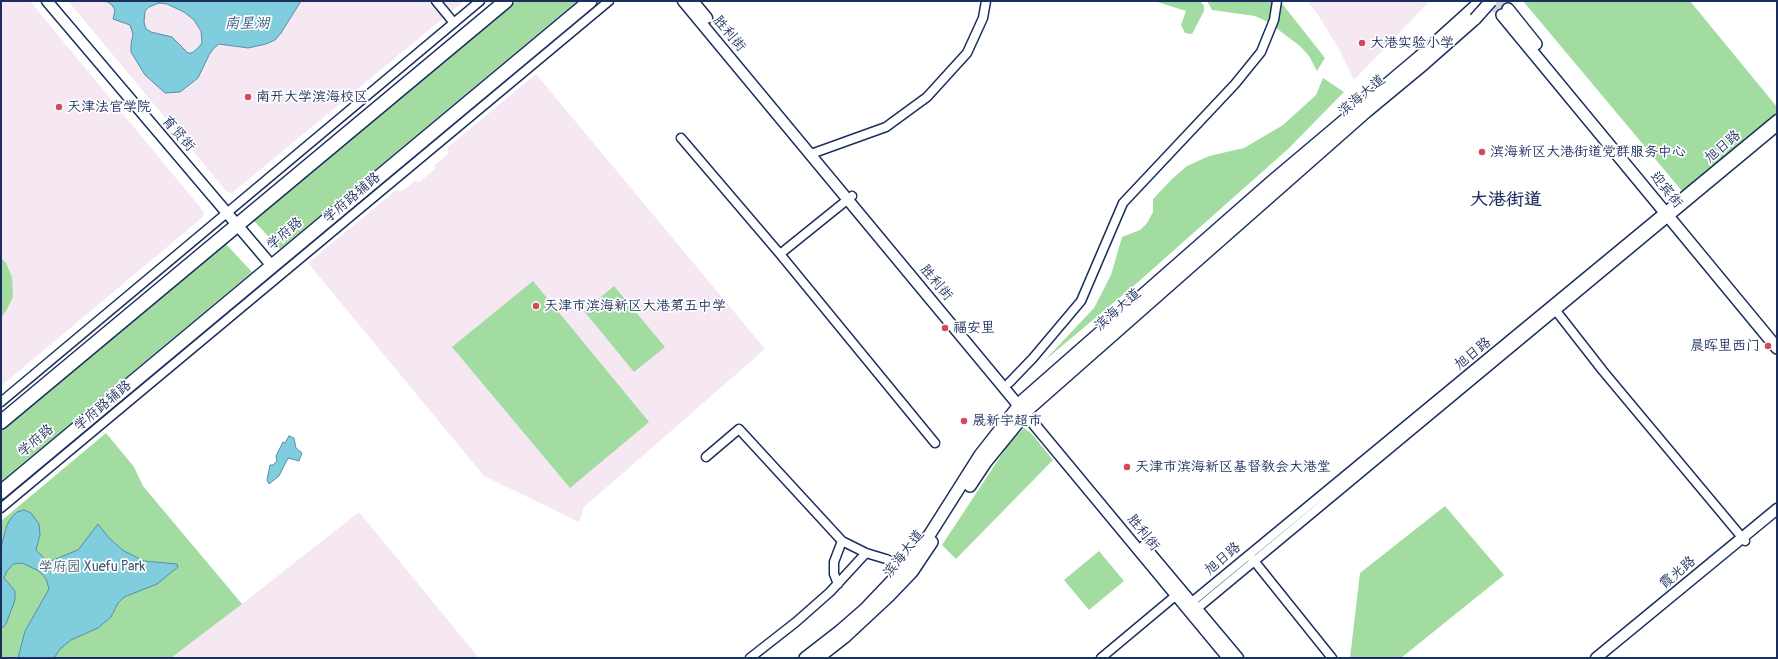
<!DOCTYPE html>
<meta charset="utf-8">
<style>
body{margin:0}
#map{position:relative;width:1778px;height:659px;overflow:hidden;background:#fff;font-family:Pangolin,sans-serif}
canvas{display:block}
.frame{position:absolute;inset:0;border:2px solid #1b2f5e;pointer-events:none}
</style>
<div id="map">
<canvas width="1778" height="659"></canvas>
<div class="frame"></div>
</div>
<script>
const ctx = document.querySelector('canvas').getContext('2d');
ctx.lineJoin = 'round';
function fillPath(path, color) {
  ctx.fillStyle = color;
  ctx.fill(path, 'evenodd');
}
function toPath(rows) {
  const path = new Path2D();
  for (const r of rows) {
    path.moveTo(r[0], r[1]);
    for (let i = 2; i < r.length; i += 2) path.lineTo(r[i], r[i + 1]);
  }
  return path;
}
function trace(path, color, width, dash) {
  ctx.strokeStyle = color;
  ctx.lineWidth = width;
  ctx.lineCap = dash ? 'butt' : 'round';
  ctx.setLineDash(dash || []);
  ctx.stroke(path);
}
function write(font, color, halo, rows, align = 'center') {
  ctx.font = font + ' Pangolin,"LXGW WenKai TC",sans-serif';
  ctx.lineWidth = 3.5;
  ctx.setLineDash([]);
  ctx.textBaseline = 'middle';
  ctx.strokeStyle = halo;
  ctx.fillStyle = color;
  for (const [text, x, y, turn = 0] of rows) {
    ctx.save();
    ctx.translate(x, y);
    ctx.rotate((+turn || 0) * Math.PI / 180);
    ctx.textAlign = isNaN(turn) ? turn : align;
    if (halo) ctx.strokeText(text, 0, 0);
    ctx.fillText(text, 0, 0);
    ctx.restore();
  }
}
fillPath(toPath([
 [1,1,30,1,204,212,203,217,1,386],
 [68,1,464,1,232,193,227,192],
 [1307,1,1430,1,1354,80,1340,51,1318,15],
 [536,74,765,349,584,507,579,522,484,476,308,263,395,191,402,191,416,180,418,183,436,168,434,166,448,154,448,147],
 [359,512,479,658,171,658,233,611]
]), '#f5e8f2');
fillPath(toPath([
 [516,1,577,1,280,249,254,221],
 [1154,1,1200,1,1204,6,1204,11,1192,34,1185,33,1181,25,1186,11],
 [1207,1,1280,1,1325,58,1317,71,1309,56,1300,46,1268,22,1255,16,1212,10],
 [1523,1,1690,1,1777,107,1777,114,1682,191],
 [1323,78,1344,92,1288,149,1137,283,1044,361,1094,308,1111,275,1122,237,1140,230,1147,223,1153,212,1153,199,1172,179,1187,166,1209,156,1244,148,1283,125,1316,95],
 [225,243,252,272,1,482,1,429],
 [1,258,6,263,12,277,13,297,6,311,1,317],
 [533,281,649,422,570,488,452,347],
 [614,286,665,347,634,372,584,311],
 [1024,428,1031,433,1053,460,956,559,942,545,1010,442],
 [106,433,134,467,143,486,242,604,171,658,1,658,1,521],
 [1445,506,1504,575,1401,658,1350,658,1360,573],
 [1099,551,1124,581,1089,610,1064,580]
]), '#a3dca1');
const water = toPath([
 [100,1,301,1,281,33,275,40,266,44,248,48,219,44,214,48,209,55,198,78,180,92,165,93,145,75,131,52,131,44,133,34,130,25,113,19,115,10,112,5,108,2,100,1],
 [159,3,167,4,184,12,194,20,201,31,202,43,198,48,192,53,188,53,172,37,151,32,146,29,144,22,145,11,149,7,159,3],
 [289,436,294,438,296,448,302,453,299,461,288,458,279,476,269,484,267,480,270,465,273,465,277,461,276,456,283,442,285,443,289,436],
 [24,510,31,513,39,524,40,535,36,550,48,562,78,550,98,524,109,538,124,551,144,561,177,564,178,567,157,584,124,597,118,603,111,617,98,628,71,640,61,648,54,658,18,658,25,631,49,589,46,579,39,571,22,563,13,564,7,571,4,578,15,591,15,600,6,624,1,629,1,547,7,525,11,518,17,512,24,510]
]);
fillPath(water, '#7fcddd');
trace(water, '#578eaa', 1);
trace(toPath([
 [1491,1,1502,15],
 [1501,1,1508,9]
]), '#d1d5df', 11, [11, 5.5]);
const minor = toPath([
 [436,1,454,23],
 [681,138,780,254,935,443],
 [811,154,886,127,927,97,967,53,983,18,986,1],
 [780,254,852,196],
 [1553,307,1603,371,1745,541],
 [1009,383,1033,358,1081,301,1123,203,1235,84,1261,52,1274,20,1277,1],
 [1,402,480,1],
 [706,457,739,429,842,541,866,553,886,559,905,567],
 [1,508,609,1],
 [1251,557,1332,658],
 [838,584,834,574,834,562,842,541],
 [1187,606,1777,119],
 [1193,612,1777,127],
 [750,658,796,622,830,592,866,553],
 [1101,658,1180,592]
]);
const tertiary = toPath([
 [47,1,272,266],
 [683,1,1228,658],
 [693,1,707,18],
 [1144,546,1238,658],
 [1596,658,1777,509]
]);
const secondary = toPath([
 [1508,9,1536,44],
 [1502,15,1777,348],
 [970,486,986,462,1030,408,1366,112,1424,64,1475,19],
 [805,658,841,630,864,610,905,567,930,534,980,455,1023,400,1271,182,1419,57,1481,1],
 [818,658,845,637,889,596,912,572,932,542]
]);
const trunk = toPath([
 [1,422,506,1],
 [1,492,590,1]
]);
trace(minor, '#1b2f5e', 11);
trace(tertiary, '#1b2f5e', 13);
trace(secondary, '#1b2f5e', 14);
trace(trunk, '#1b2f5e', 16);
trace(minor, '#fff', 8);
trace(tertiary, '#fff', 10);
trace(secondary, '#fff', 11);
trace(trunk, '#fff', 13);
const secondaryBridge = toPath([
 [1475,19,1491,1]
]);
trace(secondaryBridge, '#1b2f5e', 14, []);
trace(secondaryBridge, '#fff', 11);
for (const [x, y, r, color] of [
 [1362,43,4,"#d1495b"],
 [248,97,4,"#d1495b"],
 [59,107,4,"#d1495b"],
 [1482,152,4,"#d1495b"],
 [536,306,4,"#d1495b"],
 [945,328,4,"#d1495b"],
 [1768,346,4,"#d1495b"],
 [964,421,4,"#d1495b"],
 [1127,467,4,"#d1495b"]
]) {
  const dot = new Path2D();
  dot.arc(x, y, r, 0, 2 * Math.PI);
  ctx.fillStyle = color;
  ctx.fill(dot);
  trace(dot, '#fff', 1.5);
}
write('14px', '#1b2f5e', '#fff', [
 ["胜利街",729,34,50],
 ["滨海大道",1362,96,-40],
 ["育贤街",178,134,49],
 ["旭日路",1723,147,-40],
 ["迎宾街",1666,190,51],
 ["学府路辅路",352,198,-40],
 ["学府路",285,234,-40],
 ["胜利街",936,283,50],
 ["滨海大道",1118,310,-41],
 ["旭日路",1473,354,-39],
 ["学府路辅路",103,406,-40],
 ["学府路",36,441,-40],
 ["胜利街",1143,533,51],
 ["滨海大道",904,554,-52],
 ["旭日路",1223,559,-40],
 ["霞光路",1678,573,-40]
]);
write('14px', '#1b2f5e', '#fff', [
 ["大港实验小学",1370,43],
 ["南开大学滨海校区",256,97],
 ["天津法官学院",67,107],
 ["滨海新区大港街道党群服务中心",1490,152],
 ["天津市滨海新区大港第五中学",544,306],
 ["福安里",953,328],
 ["晨晖里西门",1760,346,"right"],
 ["晟新宇超市",972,421],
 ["天津市滨海新区基督教会大港堂",1135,467]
], 'left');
write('14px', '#3d5a6f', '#fff', [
 ["学府园 Xuefu Park",92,567]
]);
write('italic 15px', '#395e84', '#fff', [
 ["南星湖",247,24]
]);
write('bold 18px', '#1b2f5e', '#fff', [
 ["大港街道",1506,200]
]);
</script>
